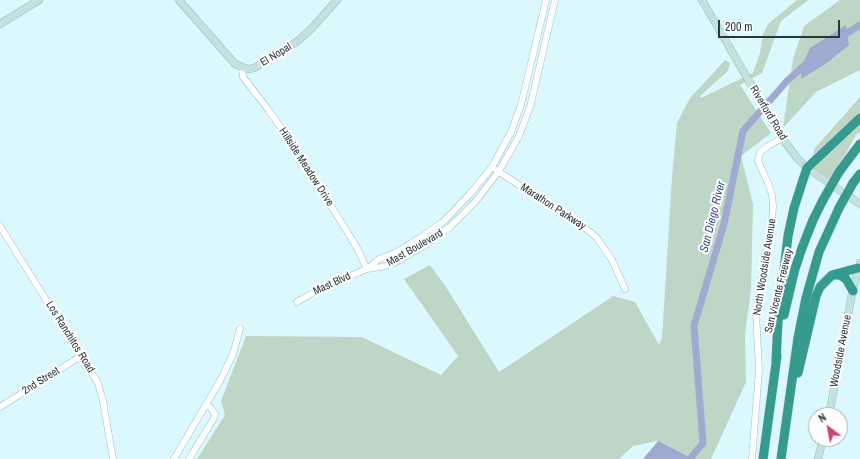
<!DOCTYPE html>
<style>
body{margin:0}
#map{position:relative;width:860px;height:459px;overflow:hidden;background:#dcf8ff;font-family:"Archivo Narrow",sans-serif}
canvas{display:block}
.north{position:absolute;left:808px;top:407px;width:40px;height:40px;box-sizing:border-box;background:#fff;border:1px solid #a9afb0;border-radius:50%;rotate:328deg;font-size:11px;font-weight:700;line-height:16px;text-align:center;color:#29373a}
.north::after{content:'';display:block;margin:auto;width:14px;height:18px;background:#cd4276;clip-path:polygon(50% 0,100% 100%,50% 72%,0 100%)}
.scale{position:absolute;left:718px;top:20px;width:122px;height:18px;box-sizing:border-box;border:2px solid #29373a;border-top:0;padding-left:5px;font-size:12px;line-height:14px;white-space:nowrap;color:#29373a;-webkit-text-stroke:3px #fff;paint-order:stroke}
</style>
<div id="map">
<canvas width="860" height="459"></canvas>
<div class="north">N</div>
<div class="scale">200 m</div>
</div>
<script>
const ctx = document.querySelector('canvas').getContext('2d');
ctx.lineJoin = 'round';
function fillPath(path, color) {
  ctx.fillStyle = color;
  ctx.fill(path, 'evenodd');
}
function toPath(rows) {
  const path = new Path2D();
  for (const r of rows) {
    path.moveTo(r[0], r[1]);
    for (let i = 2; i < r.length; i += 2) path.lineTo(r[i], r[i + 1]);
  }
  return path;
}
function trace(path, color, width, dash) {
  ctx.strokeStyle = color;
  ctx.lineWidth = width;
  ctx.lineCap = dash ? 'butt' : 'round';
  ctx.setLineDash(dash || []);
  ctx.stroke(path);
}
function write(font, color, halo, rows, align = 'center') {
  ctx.font = font + ' "Archivo Narrow",sans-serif';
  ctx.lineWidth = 4;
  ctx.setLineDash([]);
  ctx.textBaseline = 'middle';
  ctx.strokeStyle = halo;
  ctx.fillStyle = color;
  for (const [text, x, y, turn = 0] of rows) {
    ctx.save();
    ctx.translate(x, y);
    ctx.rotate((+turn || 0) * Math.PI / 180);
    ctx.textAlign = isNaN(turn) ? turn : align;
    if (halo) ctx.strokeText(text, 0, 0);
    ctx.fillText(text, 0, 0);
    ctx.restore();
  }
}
fillPath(toPath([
 [797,0,808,0,781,21,762,73,740,85,771,133,741,156,753,204,751,289,745,335,746,382,711,459,693,459,657,441,633,446,619,459,197,459,225,415,221,401,246,336,362,337,441,375,458,356,404,279,430,265,446,287,499,372,613,296,635,302,659,345,662,338,672,177,677,123,690,98,725,60,730,63,728,71,700,96,701,98,753,73,760,53,763,34,768,24],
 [840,0,860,0,860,70,816,92,783,128,793,59,804,26],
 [860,97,860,132,856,135,831,181,810,166,815,148]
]), '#bed6c5');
fillPath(toPath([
 [846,25,849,45,828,62,801,79,801,68,810,48],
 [658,441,693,459,643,459]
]), '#a0aad1');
trace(toPath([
 [840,38,860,25],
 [690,459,703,443,694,326,724,224,743,131,787,81,808,62]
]), '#a0aad1', 7);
const tertiary = toPath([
 [242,67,243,77,267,108,291,142,356,246,367,269],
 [496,170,583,226,597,238,612,260,625,289],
 [0,226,98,383,103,401,113,459],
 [367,269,382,267,398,261,427,244,450,227,475,202,499,171,519,136,530,107,555,0],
 [297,302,321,288,367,269,379,259,395,253,421,237,444,221,469,195,492,167,511,132,521,105,546,0],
 [0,407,81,356],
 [174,459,221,379,233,354,240,329],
 [189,459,214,418,215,414,211,408,206,405],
 [752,459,759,370,756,313,772,221,773,206,772,195,768,183,758,161,760,152,768,146,782,138]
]);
const secondary = toPath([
 [179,0,235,64,242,67,249,69,254,68,279,54,299,40,312,28,337,0],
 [702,0,782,138,797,158,807,168,860,204],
 [0,24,39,0],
 [829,415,852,294,860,263],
 [818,459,823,439]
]);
const motorway = toPath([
 [839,172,860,144],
 [853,183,860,174],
 [833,275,840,275,846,279,853,291],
 [784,315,795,269,802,248,813,220,823,200],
 [776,361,778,322,788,236,794,208,802,183,807,168,860,118],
 [798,373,816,296,820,287,832,275,858,268],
 [763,459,777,356],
 [781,459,798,338,806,298,819,252,839,208]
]);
trace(tertiary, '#9bbdc5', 7);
trace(secondary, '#9bbdc5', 8);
trace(motorway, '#d8dbdc', 10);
trace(tertiary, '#fff', 6);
trace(secondary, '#c3e1dd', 7);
trace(motorway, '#369b8f', 9);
const motorwayBridge = toPath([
 [823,200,839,172],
 [839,208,853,183]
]);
trace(motorwayBridge, '#d8dbdc', 10, []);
trace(motorwayBridge, '#369b8f', 9);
write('11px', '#29373a', '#fff', [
 ["El Nopal",276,55,-31],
 ["Riverford Road",768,113,59],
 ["Hillside Meadow Drive",306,167,57],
 ["Marathon Parkway",553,207,33],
 ["Mast Boulevard",415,248,-30],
 ["North Woodside Avenue",765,267,-81],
 ["Mast Blvd",332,284,-25],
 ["San Vicente Freeway",779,291,-76],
 ["Los Ranchitos Road",70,337,58],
 ["Woodside Avenue",841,351,-79],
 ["2nd Street",41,381,-32]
]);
write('italic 12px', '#434f84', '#fff', [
 ["San Diego River",713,217,-76]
]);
</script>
